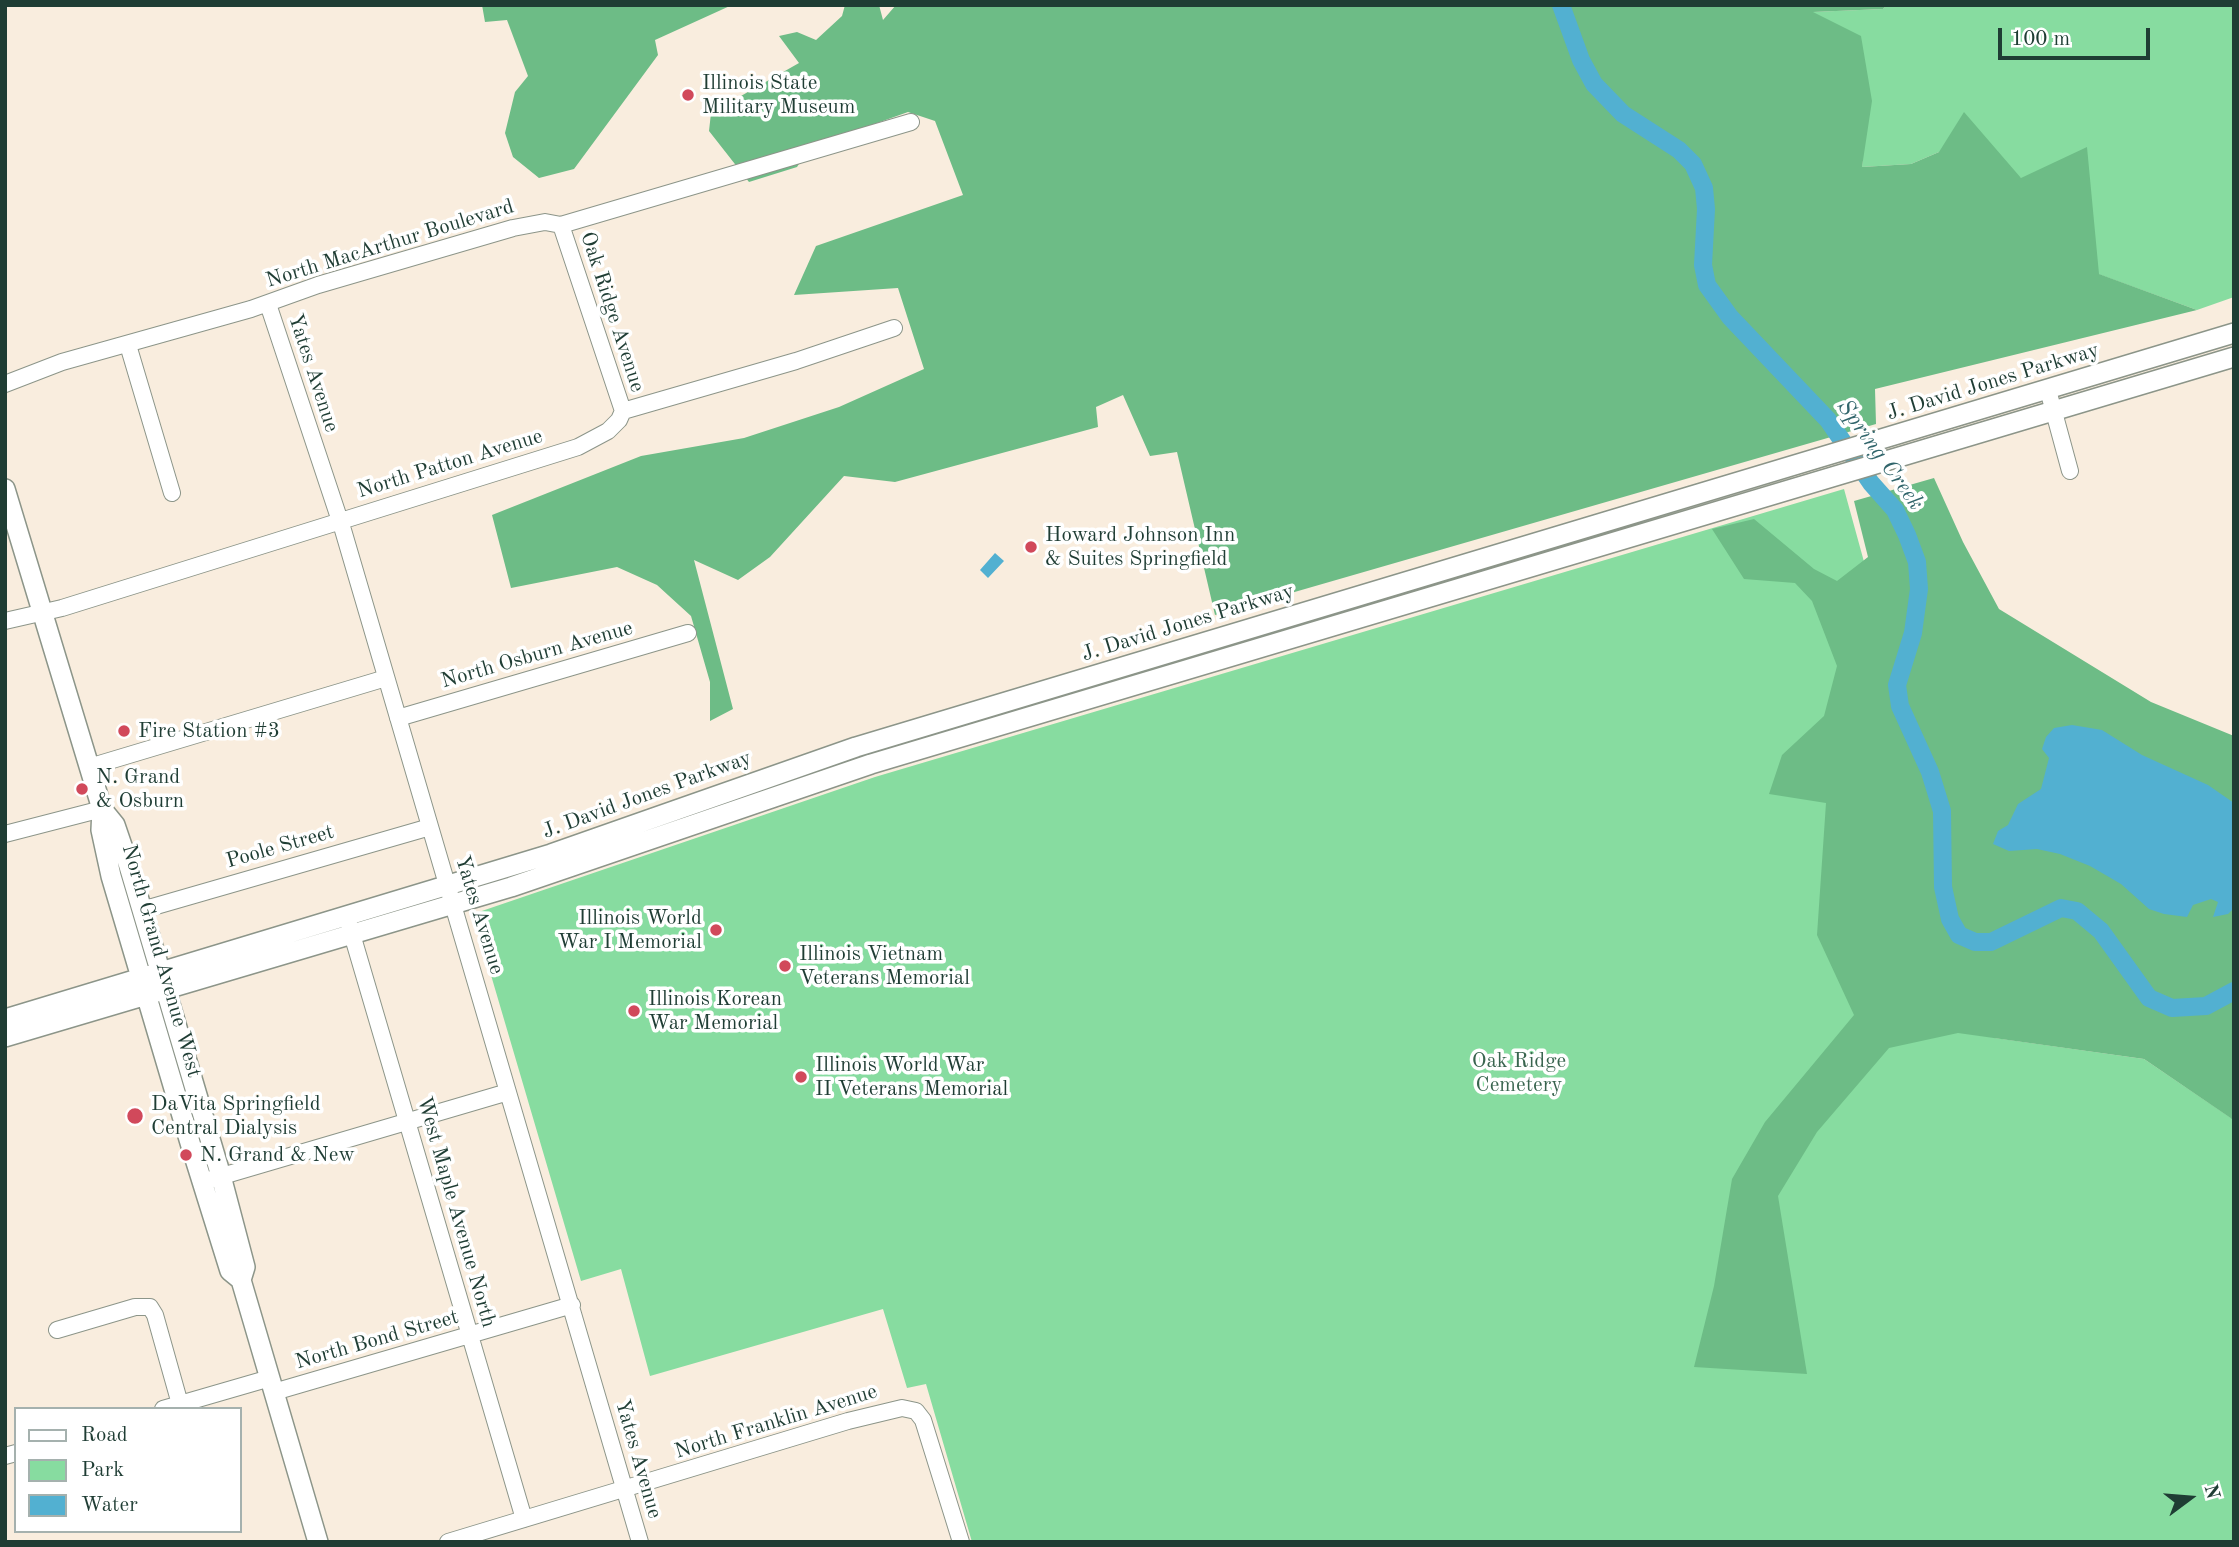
<!DOCTYPE html>
<style>
body{margin:0}
#map{position:relative;width:2239px;height:1547px;overflow:hidden;background:#f9edde;font-family:"Old Standard TT",serif}
canvas{display:block}
.frame{position:absolute;inset:0;border:7px solid #1f3d34;pointer-events:none}
.legend{position:absolute;left:14px;top:1407px;width:228px;height:126px;box-sizing:border-box;background:#fff;border:2px solid #a5b1ae;margin:0;padding:9px 12px;list-style:none;font-size:21px;color:#1f3d34}
.legend li{display:flex;align-items:center;gap:14px;height:35px}
.legend b{width:35px;border:2px solid #a5b1ae}
.north{position:absolute;left:2155px;top:1463px;width:70px;height:70px;-webkit-text-stroke:5px #fff;paint-order:stroke;rotate:74deg;font-size:19px;font-weight:700;line-height:28px;text-align:center;color:#1f3d34}
.north::after{content:'';display:block;margin:auto;width:24px;height:32px;background:#1f3d34;clip-path:polygon(50% 0,100% 100%,50% 72%,0 100%)}
.scale{position:absolute;left:1998px;top:28px;width:152px;height:32px;box-sizing:border-box;border:4px solid #1f3d34;border-top:0;padding-left:9px;font-size:21px;line-height:24px;white-space:nowrap;color:#1f3d34;-webkit-text-stroke:5px #fff;paint-order:stroke}
</style>
<div id="map">
<canvas width="2239" height="1547"></canvas>
<div class="frame"></div>
<ul class="legend">
<li><b style="height:9px;background:#fff"></b>Road</li>
<li><b style="height:19px;background:#87dca0"></b>Park</li>
<li><b style="height:19px;background:#52b0d1"></b>Water</li>
</ul>
<div class="north">N</div>
<div class="scale">100 m</div>
</div>
<script>
const ctx = document.querySelector('canvas').getContext('2d');
ctx.lineJoin = 'round';
function fillPath(path, color) {
  ctx.fillStyle = color;
  ctx.fill(path, 'evenodd');
}
function toPath(rows) {
  const path = new Path2D();
  for (const r of rows) {
    path.moveTo(r[0], r[1]);
    for (let i = 2; i < r.length; i += 2) path.lineTo(r[i], r[i + 1]);
  }
  return path;
}
function trace(path, color, width, dash) {
  ctx.strokeStyle = color;
  ctx.lineWidth = width;
  ctx.lineCap = dash ? 'butt' : 'round';
  ctx.setLineDash(dash || []);
  ctx.stroke(path);
}
function write(font, color, halo, rows, align = 'center') {
  ctx.font = font + ' "Old Standard TT",serif';
  ctx.lineWidth = 7;
  ctx.setLineDash([]);
  ctx.textBaseline = 'middle';
  ctx.strokeStyle = halo;
  ctx.fillStyle = color;
  for (const [text, x, y, turn = 0] of rows) {
    ctx.save();
    ctx.translate(x, y);
    ctx.rotate((+turn || 0) * Math.PI / 180);
    ctx.textAlign = isNaN(turn) ? turn : align;
    if (halo) ctx.strokeText(text, 0, 0);
    ctx.fillText(text, 0, 0);
    ctx.restore();
  }
}
fillPath(toPath([
 [1887,5,2234,5,2234,297,2197,310,2098,274,2021,178,1939,152,1911,164,1862,167,1863,156,1812,12,1883,9],
 [1844,489,1995,1038,2144,1059,2231,1118,2234,1117,2234,1542,972,1542,926,1384,907,1388,883,1309,650,1376,621,1269,581,1281,473,914,875,777]
]), '#87dca0');
fillPath(toPath([
 [482,5,732,5,655,40,658,55,574,169,539,178,513,157,505,133,515,92,528,76,507,20,485,22],
 [845,5,879,5,883,20,896,5,1887,5,1883,9,1813,12,1861,36,1872,101,1862,167,1911,164,1939,152,1964,112,2021,178,2087,147,2099,274,2197,310,1875,389,1876,424,1215,615,1177,452,1150,456,1123,395,1096,407,1098,427,895,482,844,476,770,557,738,580,694,560,733,709,710,721,710,682,691,616,657,585,617,567,511,588,492,515,641,456,744,438,839,407,924,369,898,288,794,295,816,246,963,195,935,121,908,112,810,147,797,167,749,182,709,131,711,113,799,63,779,36,797,32,816,40,842,16],
 [1934,478,1963,542,1999,609,2151,702,2234,736,2234,1117,2232,1119,2144,1059,1958,1033,1889,1048,1817,1132,1778,1196,1807,1374,1694,1367,1714,1286,1732,1179,1765,1122,1854,1015,1817,935,1826,803,1769,794,1782,755,1824,716,1837,666,1812,601,1795,583,1744,579,1712,529,1754,519,1814,569,1837,581,1868,557,1854,501]
]), '#6dbc86');
fillPath(toPath([
 [995,553,1004,561,988,578,980,570],
 [2072,725,2102,730,2142,755,2208,785,2234,803,2234,908,2228,914,2213,917,2218,902,2211,899,2193,905,2187,917,2164,914,2149,909,2121,884,2090,866,2060,854,2037,849,2009,851,1993,844,1998,831,2008,825,2018,804,2041,789,2049,758,2042,749,2046,737,2054,728]
]), '#52b0d1');
trace(toPath([
 [1561,5,1581,60,1594,84,1623,114,1679,150,1693,164,1704,188,1706,209,1703,265,1707,285,1730,317,1828,420,1871,483,1895,510,1907,535,1917,562,1919,589,1913,633,1897,685,1900,706,1930,772,1942,811,1943,887,1950,919,1959,935,1975,942,1991,942,2061,908,2077,911,2101,931,2149,998,2172,1008,2206,1006,2234,991]
]), '#52b0d1', 18);
const minor = toPath([
 [561,225,623,411],
 [268,304,343,530,640,1542],
 [128,345,172,493],
 [5,384,62,362,251,309,318,285,513,228,545,222,561,225,911,122],
 [2048,390,2070,471],
 [5,621,62,608,578,447,608,431,619,420,623,411,796,361,894,328],
 [398,718,688,633],
 [89,767,386,678],
 [5,834,102,809],
 [142,910,430,827],
 [349,924,524,1519],
 [212,1179,508,1092],
 [57,1330,135,1307,150,1307,155,1315,180,1404],
 [274,1392,572,1305],
 [163,1409,270,1378],
 [5,1456,16,1453],
 [448,1542,848,1421,902,1408,916,1411,923,1420,961,1542]
]);
const major = toPath([
 [5,489,102,809,101,830,111,876,191,1146,230,1271,241,1280],
 [102,809,115,825,129,866,221,1176,245,1267,241,1280,318,1542],
 [5,1019,551,854,856,747,2234,333],
 [5,1037,511,887,871,764,2234,357]
]);
trace(minor, '#8c9589', 18);
trace(major, '#8c9589', 22);
trace(minor, '#fff', 16);
trace(major, '#fff', 19);
for (const [x, y, r, color] of [
 [688,95,7,"#d1495b"],
 [1031,547,7,"#d1495b"],
 [124,731,7,"#d1495b"],
 [82,789,7,"#d1495b"],
 [716,930,7,"#d1495b"],
 [785,966,7,"#d1495b"],
 [634,1011,7,"#d1495b"],
 [801,1077,7,"#d1495b"],
 [135,1116,9,"#d1495b"],
 [186,1155,7,"#d1495b"]
]) {
  const dot = new Path2D();
  dot.arc(x, y, r, 0, 2 * Math.PI);
  ctx.fillStyle = color;
  ctx.fill(dot);
  trace(dot, '#fff', 2.5);
}
write('21px', '#1f3d34', '#fff', [
 ["Illinois State",702,83],
 ["Military Museum",702,107],
 ["Howard Johnson Inn",1045,535],
 ["& Suites Springfield",1045,559],
 ["Fire Station #3",138,731],
 ["N. Grand",96,777],
 ["& Osburn",96,801],
 ["Illinois World",702,918,"right"],
 ["War I Memorial",702,942,"right"],
 ["Illinois Vietnam",799,954],
 ["Veterans Memorial",799,978],
 ["Illinois Korean",648,999],
 ["War Memorial",648,1023],
 ["Illinois World War",815,1065],
 ["II Veterans Memorial",815,1089],
 ["DaVita Springfield",151,1104],
 ["Central Dialysis",151,1128],
 ["N. Grand & New",200,1155]
], 'left');
write('21px', '#1f3d34', '#fff', [
 ["North MacArthur Boulevard",390,244,-17],
 ["Oak Ridge Avenue",612,312,72],
 ["Yates Avenue",313,373,72],
 ["J. David Jones Parkway",1993,382,-17],
 ["North Patton Avenue",450,464,-17],
 ["J. David Jones Parkway",1188,623,-17],
 ["North Osburn Avenue",537,655,-16],
 ["J. David Jones Parkway",647,795,-20],
 ["Poole Street",280,847,-16],
 ["Yates Avenue",479,915,73],
 ["North Grand Avenue West",161,961,74],
 ["West Maple Avenue North",456,1212,74],
 ["North Bond Street",377,1340,-16],
 ["North Franklin Avenue",776,1422,-17],
 ["Yates Avenue",638,1459,74]
]);
write('21px', '#39654f', '#fff', [
 ["Oak Ridge",1519,1061],
 ["Cemetery",1519,1085]
]);
write('italic 23px', '#31656b', '#fff', [
 ["Spring Creek",1880,455,54]
]);
</script>
